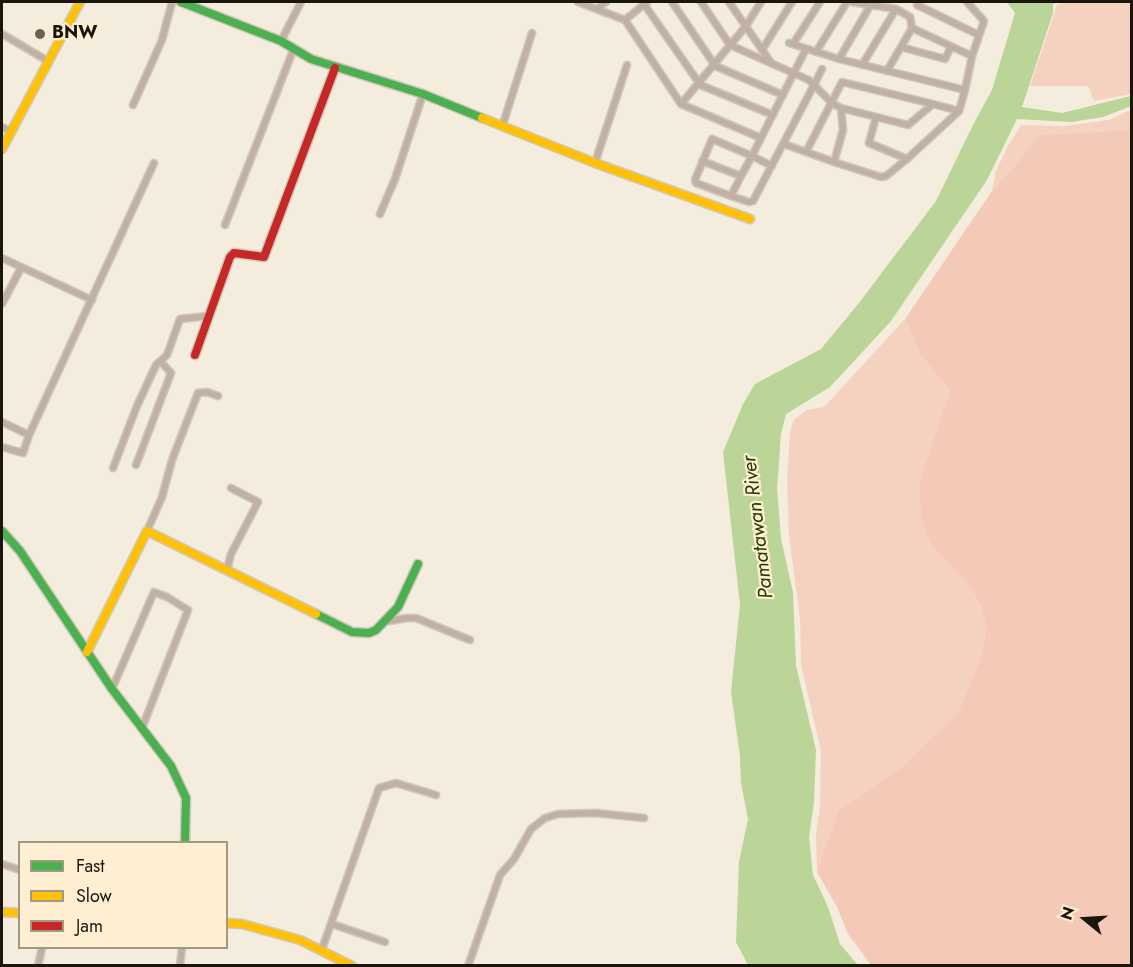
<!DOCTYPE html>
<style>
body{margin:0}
#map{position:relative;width:1133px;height:967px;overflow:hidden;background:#f4ecdc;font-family:Jost,sans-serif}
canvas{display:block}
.frame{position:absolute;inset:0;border:3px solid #1b160b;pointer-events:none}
.legend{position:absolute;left:18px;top:841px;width:210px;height:108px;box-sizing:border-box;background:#feefd2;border:2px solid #a39882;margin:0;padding:8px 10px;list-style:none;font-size:18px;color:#1b160b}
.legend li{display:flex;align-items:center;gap:12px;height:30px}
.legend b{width:30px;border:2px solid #a39882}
.north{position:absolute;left:1055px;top:889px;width:60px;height:60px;-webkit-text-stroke:4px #feefd2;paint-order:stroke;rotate:288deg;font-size:16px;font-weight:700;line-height:24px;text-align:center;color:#1b160b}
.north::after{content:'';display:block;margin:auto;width:21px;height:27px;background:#1b160b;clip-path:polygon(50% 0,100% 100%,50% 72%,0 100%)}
</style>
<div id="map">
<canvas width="1133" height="967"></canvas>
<div class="frame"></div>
<ul class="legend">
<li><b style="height:8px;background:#4caf50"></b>Fast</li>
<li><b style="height:8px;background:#ffc107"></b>Slow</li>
<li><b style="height:8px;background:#c62828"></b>Jam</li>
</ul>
<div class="north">N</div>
</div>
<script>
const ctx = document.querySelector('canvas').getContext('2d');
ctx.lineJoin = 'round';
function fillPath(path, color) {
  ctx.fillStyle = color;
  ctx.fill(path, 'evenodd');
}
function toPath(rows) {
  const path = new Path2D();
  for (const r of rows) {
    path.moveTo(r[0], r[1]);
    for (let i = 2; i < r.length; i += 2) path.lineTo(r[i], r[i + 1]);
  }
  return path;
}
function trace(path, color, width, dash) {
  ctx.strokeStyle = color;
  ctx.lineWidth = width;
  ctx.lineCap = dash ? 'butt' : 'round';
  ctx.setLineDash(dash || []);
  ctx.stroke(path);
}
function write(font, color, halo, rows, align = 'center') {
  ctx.font = font + ' Jost,sans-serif';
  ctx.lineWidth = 4.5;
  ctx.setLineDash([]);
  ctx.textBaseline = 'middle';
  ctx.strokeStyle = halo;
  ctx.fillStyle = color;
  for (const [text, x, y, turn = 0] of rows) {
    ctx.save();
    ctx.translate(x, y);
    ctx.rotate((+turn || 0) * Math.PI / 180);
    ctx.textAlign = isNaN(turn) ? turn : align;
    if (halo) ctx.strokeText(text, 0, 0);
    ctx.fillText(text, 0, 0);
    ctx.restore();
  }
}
fillPath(toPath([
 [1064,2,1131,2,1131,94,1094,101,1088,86,1030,86,1057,5],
 [1131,110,1131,130,1038,135,1023,156,992,191,996,171,1008,146,1021,125,1065,126,1109,120],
 [905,319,921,355,950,391,920,479,967,583,981,605,986,626,983,652,958,713,902,767,838,811,817,872,816,836,820,805,821,751,801,664,800,618,789,536,787,481,790,433,793,421,806,410,824,407]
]), '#f5d1c0');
fillPath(toPath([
 [1131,130,1131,965,871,965,848,934,837,907,817,872,838,811,902,767,958,713,983,652,986,626,981,605,967,583,930,542,921,516,920,479,950,391,921,355,905,319,992,191,1023,156,1038,135]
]), '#f5c9b7');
fillPath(toPath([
 [1007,2,1057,2,1053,4,1053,13,1022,107,1062,113,1131,96,1131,106,1103,117,1071,122,1017,119,987,180,891,321,830,387,786,414,781,434,777,489,781,539,793,592,796,666,816,750,814,802,809,837,813,875,828,907,840,944,858,965,748,965,736,942,739,862,748,819,741,783,740,756,731,692,740,605,723,452,743,404,755,384,821,349,859,303,936,201,974,123,992,90,1015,13]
]), '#bbd497');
const street = toPath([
 [578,2,625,20,681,104,746,26,761,2],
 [672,2,714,64],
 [701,2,730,45,809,80,814,85,822,69],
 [729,2,772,64],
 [852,2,896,9,910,17,912,28,887,71],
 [644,4,699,83],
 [917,5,979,35],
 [597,9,606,2],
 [625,20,647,2],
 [912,28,972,56],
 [2,34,48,61],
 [281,41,301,2],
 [789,43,839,59,965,90,959,111],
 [793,44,820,2],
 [901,47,945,59,951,47],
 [762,50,792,2],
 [816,52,847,2],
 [839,59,870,6],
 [713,65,783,95],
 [862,65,896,9],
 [698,84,773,115],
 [965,90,972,56,984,21,967,2],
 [681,104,761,138],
 [133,105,162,40,172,2],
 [876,117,869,143,907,159,959,111,933,104],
 [2,127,11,131],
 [502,127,532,33],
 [806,152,842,82,933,104,908,125,841,108],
 [702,161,741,176],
 [834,162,881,177,886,176,907,159],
 [595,163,627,65],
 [772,166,752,156,712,139,695,180,696,183,731,196,741,176,752,156,761,138,806,49],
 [731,196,749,202,753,201,814,85,832,103,841,108,843,130,834,162,784,144],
 [380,214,395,179,423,94],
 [225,225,294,48],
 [2,258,92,300],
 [2,304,21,268],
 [2,422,29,435,154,163],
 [2,447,23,453,29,435],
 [136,465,171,373,161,362],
 [113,468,137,406,156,365,167,355,180,319,208,316],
 [147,531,162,497,172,460,198,393,207,392,218,396],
 [227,570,231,554,258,502,231,488],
 [383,622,407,618,416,618,470,640],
 [112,689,154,592,167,597,188,610,142,728],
 [2,864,20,870],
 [332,924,385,942],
 [322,949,379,788,396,783,436,795],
 [38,966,42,948],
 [180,966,182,948],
 [468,966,500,875,514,859,531,829,545,818,558,814,596,813,644,818]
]);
const fast = toPath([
 [181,2,281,41,311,59,423,94,482,118],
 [2,531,20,551,112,689,171,766,186,798,185,842],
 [316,614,352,632,369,633,376,630,398,607,418,564]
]);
const slow = toPath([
 [482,118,595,163,750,219],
 [2,149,80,2],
 [87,652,147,531,316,614],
 [2,912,20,913],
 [226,923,242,924,300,940,352,966]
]);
const jam = toPath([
 [195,355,230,257,234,253,264,257,335,68]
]);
trace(street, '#d0c9bc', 9);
trace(fast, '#d0c9bc', 11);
trace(slow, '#d0c9bc', 11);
trace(jam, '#d0c9bc', 11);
trace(street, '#c1b1a4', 6);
trace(fast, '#4caf50', 8);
trace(slow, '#ffc107', 8);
trace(jam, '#c62828', 8);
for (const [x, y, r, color] of [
 [40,34,6,"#676154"]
]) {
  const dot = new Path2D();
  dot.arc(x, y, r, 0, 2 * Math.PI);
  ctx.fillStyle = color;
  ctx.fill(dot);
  trace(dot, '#feefd2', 2);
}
write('bold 18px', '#1b160b', '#feefd2', [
 ["BNW",52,34]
], 'left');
write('italic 20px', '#233b00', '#feefd2', [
 ["Pamatawan River",759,527,-97]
]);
</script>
